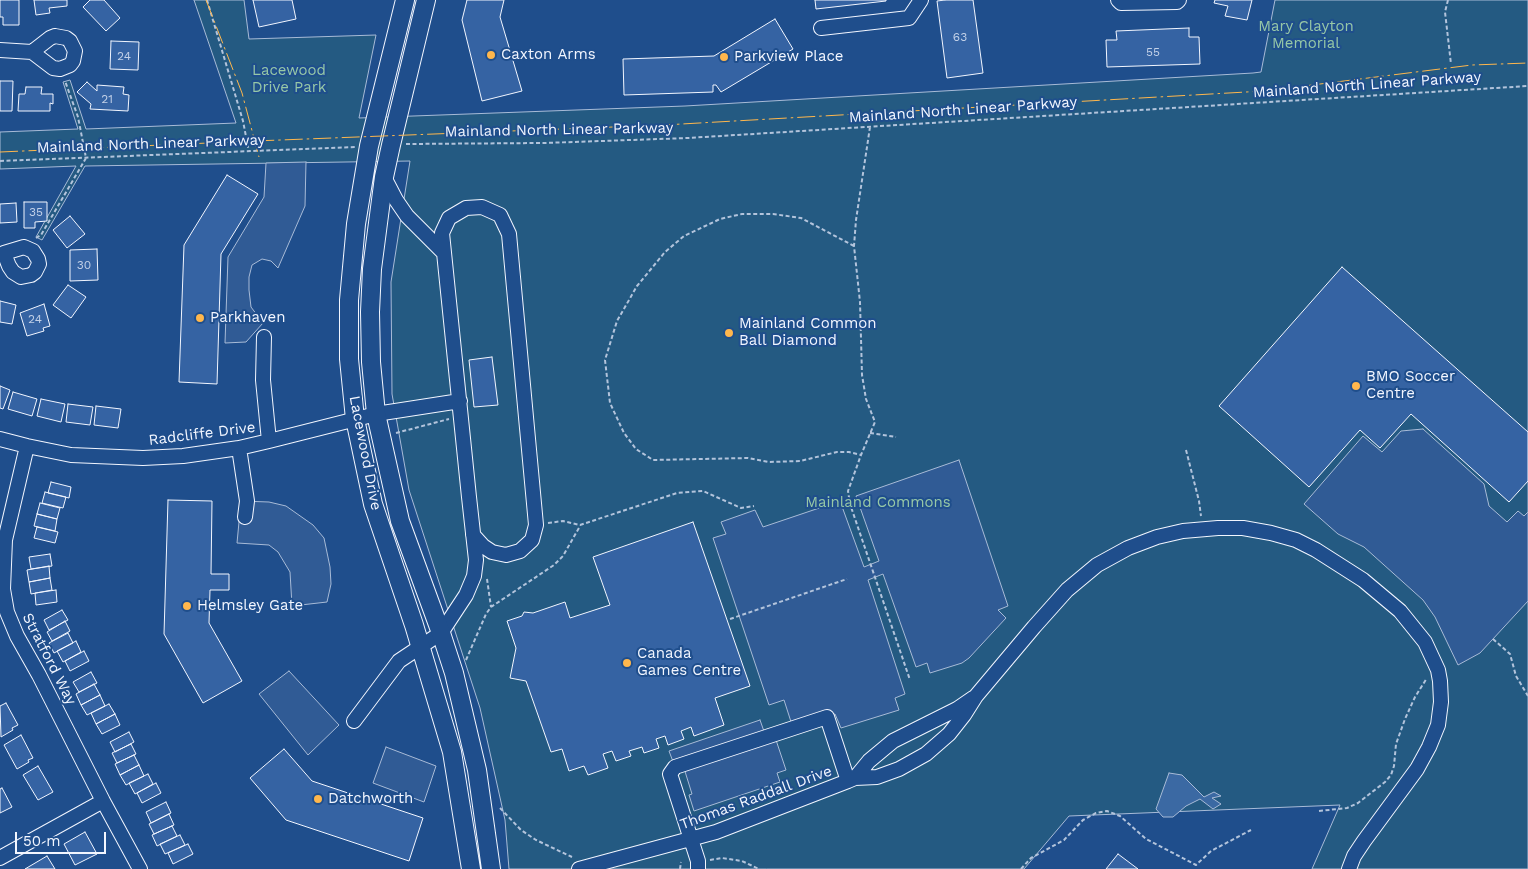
<!DOCTYPE html>
<style>
body{margin:0}
#map{position:relative;width:1528px;height:869px;overflow:hidden;background:#1f4e8c;font-family:"Work Sans",sans-serif}
canvas{display:block}
.scale{position:absolute;left:15px;top:832px;width:91px;height:22px;box-sizing:border-box;border:2px solid #f2f6ff;border-top:0;padding-left:6px;font-size:15px;line-height:18px;white-space:nowrap;color:#f2f6ff;-webkit-text-stroke:4px #1f4e8c;paint-order:stroke}
</style>
<div id="map">
<canvas width="1528" height="869"></canvas>
<div class="scale">50 m</div>
</div>
<script>
const ctx = document.querySelector('canvas').getContext('2d');
ctx.lineJoin = 'round';
function fillPath(path, color) {
  ctx.fillStyle = color;
  ctx.fill(path, 'evenodd');
}
function toPath(rows) {
  const path = new Path2D();
  for (const r of rows) {
    path.moveTo(r[0], r[1]);
    for (let i = 2; i < r.length; i += 2) path.lineTo(r[i], r[i + 1]);
  }
  return path;
}
function trace(path, color, width, dash) {
  ctx.strokeStyle = color;
  ctx.lineWidth = width;
  ctx.lineCap = dash ? 'butt' : 'round';
  ctx.setLineDash(dash || []);
  ctx.stroke(path);
}
function write(font, color, halo, rows, align = 'center') {
  ctx.font = font + ' "Work Sans",sans-serif';
  ctx.lineWidth = 4;
  ctx.setLineDash([]);
  ctx.textBaseline = 'middle';
  ctx.strokeStyle = halo;
  ctx.fillStyle = color;
  for (const [text, x, y, turn = 0] of rows) {
    ctx.save();
    ctx.translate(x, y);
    ctx.rotate((+turn || 0) * Math.PI / 180);
    ctx.textAlign = isNaN(turn) ? turn : align;
    if (halo) ctx.strokeText(text, 0, 0);
    ctx.fillText(text, 0, 0);
    ctx.restore();
  }
}
const green = toPath([
 [194,0,244,0,249,39,376,35,359,118,685,106,1253,73,1261,72,1275,0,1528,0,1528,869,1312,869,1340,805,1069,816,1024,869,509,869,505,820,480,708,409,490,392,394,391,282,410,161,85,166,42,240,36,237,76,166,0,169,0,132,78,129,63,82,70,80,86,129,236,123,194,0]
]);
fillPath(green, '#245a82');
trace(green, '#a8bbd7', 1);
const parking = toPath([
 [306,162,305,206,278,268,271,261,262,259,252,265,249,277,249,290,251,307,263,323,246,342,225,343,228,257,264,197,266,163,306,162],
 [1423,429,1484,484,1489,506,1507,522,1518,511,1524,516,1528,512,1528,601,1480,653,1458,665,1435,617,1423,600,1364,547,1338,534,1304,504,1363,436,1382,452,1401,431,1423,429],
 [959,460,1008,606,998,610,1006,618,969,658,962,663,930,673,927,663,916,667,883,574,868,580,905,694,895,698,899,710,841,728,835,714,793,728,784,700,769,705,713,538,726,534,721,522,755,510,763,527,840,501,864,567,879,561,856,496,959,460],
 [241,501,269,502,286,506,313,525,324,538,330,567,331,584,327,602,292,606,290,572,278,552,269,545,237,543,241,501],
 [289,671,339,725,308,755,259,694,289,671],
 [760,720,766,737,774,734,786,770,777,773,780,782,694,811,689,795,692,794,683,765,675,767,669,751,760,720],
 [386,747,436,766,424,802,373,783,386,747]
]);
fillPath(parking, '#305b95');
trace(parking, '#a8bbd7', 1);
const water = toPath([
 [1169,773,1182,775,1204,797,1214,792,1221,796,1212,798,1221,804,1213,809,1200,799,1186,806,1173,817,1163,817,1156,809,1169,773]
]);
fillPath(water, '#3b69a3');
trace(water, '#a8bbd7', 1);
const building = toPath([
 [0,0,19,0,19,25,3,25,3,17,0,17,0,0],
 [34,0,67,0,67,6,49,8,50,13,36,15,34,0],
 [90,0,104,0,120,18,106,31,83,7,90,0],
 [253,0,292,0,296,19,259,27,253,0],
 [467,0,504,0,500,17,522,91,482,101,462,20,467,0],
 [815,0,886,0,886,1,816,9,815,0],
 [945,0,973,0,983,73,947,78,937,1,945,0],
 [1215,0,1252,0,1247,20,1225,16,1228,6,1214,3,1215,0],
 [775,19,793,49,721,92,716,85,713,85,713,92,624,95,623,59,714,56,775,19],
 [1189,28,1189,37,1199,37,1200,64,1107,67,1106,40,1117,40,1116,31,1189,28],
 [111,41,139,42,138,70,110,69,111,41],
 [0,81,13,81,12,111,0,111,0,81],
 [87,82,97,91,97,85,124,87,123,94,129,95,128,111,90,109,91,104,77,92,87,82],
 [26,87,42,87,41,94,53,94,53,104,50,103,50,111,18,111,19,94,25,94,26,87],
 [227,175,258,194,221,254,217,384,179,382,184,245,227,175],
 [24,202,47,202,47,221,35,222,35,228,24,228,24,202],
 [16,203,17,222,0,223,0,204,16,203],
 [70,216,85,234,67,248,53,230,70,216],
 [97,249,98,280,70,281,70,250,97,249],
 [1342,267,1528,432,1528,481,1509,502,1411,414,1380,448,1360,430,1309,487,1219,406,1342,267],
 [68,285,86,297,71,318,53,305,68,285],
 [0,301,16,305,12,324,0,322,0,301],
 [44,304,50,326,43,328,44,331,27,336,20,313,44,304],
 [492,357,498,405,474,407,469,360,492,357],
 [0,386,10,390,3,409,0,408,0,386],
 [13,392,37,399,32,416,8,409,13,392],
 [41,399,65,404,61,422,37,416,41,399],
 [68,404,93,407,90,425,66,422,68,404],
 [96,406,121,409,118,428,94,425,96,406],
 [51,482,71,487,69,498,48,493,51,482],
 [45,492,66,497,63,508,42,503,45,492],
 [168,500,212,501,211,574,229,574,229,590,210,590,209,623,242,681,203,703,164,634,168,500],
 [40,503,60,508,57,519,37,514,40,503],
 [37,514,57,519,55,531,34,526,37,514],
 [693,522,750,686,715,698,724,725,694,736,691,727,681,731,684,739,668,745,665,736,656,739,659,748,644,753,642,747,629,751,631,756,616,761,612,751,603,754,608,768,588,775,584,766,569,771,562,749,551,752,526,681,510,678,516,648,507,621,522,616,524,612,533,613,565,602,570,618,610,605,593,557,693,522],
 [37,527,58,532,55,543,34,538,37,527],
 [50,554,52,566,31,569,29,557,50,554],
 [49,566,50,578,29,582,27,570,49,566],
 [50,578,52,590,31,594,29,582,50,578],
 [56,590,57,602,36,605,35,593,56,590],
 [62,610,68,620,49,630,44,620,62,610],
 [65,621,70,631,52,641,47,632,65,621],
 [68,633,73,643,54,653,49,643,68,633],
 [76,641,81,652,63,662,57,651,76,641],
 [84,651,89,661,70,671,65,661,84,651],
 [91,672,97,683,79,692,73,682,91,672],
 [94,684,100,695,81,705,76,694,94,684],
 [100,695,105,706,87,715,81,705,100,695],
 [6,703,18,725,12,728,13,730,1,737,0,706,6,703],
 [109,704,115,714,96,724,91,713,109,704],
 [115,714,120,725,102,734,96,724,115,714],
 [129,732,134,742,115,752,110,742,129,732],
 [21,735,33,758,28,760,29,762,17,769,4,745,21,735],
 [131,744,136,754,117,763,112,753,131,744],
 [284,749,312,781,423,818,409,861,286,820,250,778,284,749],
 [134,755,139,765,120,775,115,764,134,755],
 [139,765,144,776,126,785,120,775,139,765],
 [38,766,53,792,38,800,23,775,38,766],
 [148,774,153,784,135,794,129,783,148,774],
 [156,783,161,793,142,803,137,793,156,783],
 [2,788,12,807,0,813,0,789,2,788],
 [166,802,171,813,151,823,146,812,166,802],
 [169,814,174,825,154,834,149,824,169,814],
 [172,826,177,836,157,846,152,835,172,826],
 [85,832,97,854,75,865,64,844,85,832],
 [180,835,185,845,165,854,160,844,180,835],
 [188,844,193,854,173,864,168,853,188,844],
 [1118,854,1138,869,1106,869,1118,854],
 [47,856,55,869,25,869,47,856]
]);
fillPath(building, '#3563a3');
trace(building, '#f2f6ff', 1);
const minor = toPath([
 [1118,0,1121,3,1177,2,1179,0],
 [821,28,909,18,921,0],
 [55,36,66,38,70,41,75,51,73,61,70,65,60,69,53,68,32,52,50,38,55,36],
 [0,50,32,52],
 [384,177,396,200,407,216,444,253],
 [24,247,33,251,38,259,39,264,35,272,31,275,21,277,13,272,9,266,4,253,24,247],
 [264,337,263,380,269,441],
 [0,439,27,446,71,455,143,458,183,456,239,448,269,441,376,414,460,401],
 [27,446,5,540,3,589,7,612,17,636,39,675,103,801,140,869],
 [239,448,247,501,245,517],
 [354,721,399,661,441,633,466,595,474,576,476,560,469,497,442,233,449,218,466,208,482,207,500,215,509,234,536,525,532,540,520,551,506,555,492,552,483,546,473,535],
 [855,778,877,777,899,769,926,754,949,734,964,715,976,696,1034,627,1067,590,1097,565,1128,548,1157,537,1183,531,1218,528,1243,528,1271,533,1296,540,1316,550,1363,580,1400,611,1425,642,1438,670,1440,681,1441,702,1438,725,1429,747,1417,769,1364,841,1354,856,1349,869],
 [0,858,103,801],
 [579,869,716,832,848,781,855,778,869,761,893,741,957,709,973,698],
 [698,869,698,861,670,774,675,767,827,717,848,781]
]);
const major = toPath([
 [405,0,369,146,356,224,349,300,349,359,355,419,373,504,414,625,452,752,471,869],
 [426,0,391,145,384,177,372,269,370,312,371,362,376,414,400,521,441,633,454,673,477,770,491,869]
]);
trace(minor, '#f2f6ff', 16);
trace(major, '#f2f6ff', 20);
trace(toPath([
 [207,0,243,121,249,152],
 [1448,0,1445,12,1451,64],
 [870,127,856,220,854,246,860,302,862,375,866,399,875,422,861,455,848,491,850,504,910,680],
 [406,144,544,143,688,138,1528,86],
 [0,161,355,147],
 [36,238,41,235,86,158,78,117,65,81],
 [854,246,801,218,773,214,742,214,720,219,684,236,665,252,637,286,617,321,605,360,610,403,624,433,636,449,653,460,748,458,769,462,800,461,837,452,849,452,861,455],
 [396,433,449,419],
 [870,433,896,437],
 [1186,450,1199,501,1201,516],
 [548,523,563,521,580,525,677,493,703,491,741,508,754,506],
 [487,579,491,607],
 [730,619,847,579],
 [1493,639,1510,654,1516,676,1528,696],
 [466,660,486,614,491,607,554,565,563,556,580,526],
 [500,808,521,830,536,840,572,857],
 [1319,811,1347,808,1358,803,1385,782,1391,775,1394,766,1396,744,1405,719,1415,697,1427,678],
 [710,860,722,858,742,861,759,869],
 [680,869,681,862],
 [1021,869,1031,858,1064,840,1083,820,1096,813,1107,811,1120,816,1146,839,1196,865,1211,851,1251,830]
]), '#b3c4dc', 2, [4, 2.5]);
trace(minor, '#1f4e8c', 14);
trace(major, '#1f4e8c', 18);
trace(toPath([
 [206,0,242,93,259,157],
 [0,152,255,141,664,125,1264,91,1472,65,1528,63]
]), '#ffb74d', 1, [18, 4, 2.5, 4]);
for (const [x, y, r, color] of [
 [491,55,5,"#ffb74d"],
 [724,57,5,"#ffb74d"],
 [200,318,5,"#ffb74d"],
 [729,333,5,"#ffb74d"],
 [1356,386,5,"#ffb74d"],
 [187,606,5,"#ffb74d"],
 [627,663,5,"#ffb74d"],
 [318,799,5,"#ffb74d"]
]) {
  const dot = new Path2D();
  dot.arc(x, y, r, 0, 2 * Math.PI);
  ctx.fillStyle = color;
  ctx.fill(dot);
  trace(dot, '#1f4e8c', 2);
}
write('12px', '#c3d1e8', null, [
 ["63",960,37],
 ["55",1153,52],
 ["24",124,56],
 ["21",107,99],
 ["35",36,212],
 ["30",84,265],
 ["24",35,319]
]);
write('15px', '#97c8a6', '#1f4e8c', [
 ["Mary Clayton",1306,27],
 ["Memorial",1306,44],
 ["Lacewood",289,71],
 ["Drive Park",289,88],
 ["Mainland Commons",878,503]
]);
write('15px', '#f2f6ff', '#1f4e8c', [
 ["Caxton Arms",501,55],
 ["Parkview Place",734,57],
 ["Parkhaven",210,318],
 ["Mainland Common",739,324],
 ["Ball Diamond",739,341],
 ["BMO Soccer",1366,377],
 ["Centre",1366,394],
 ["Helmsley Gate",197,606],
 ["Canada",637,654],
 ["Games Centre",637,671],
 ["Datchworth",328,799]
], 'left');
write('15px', '#f2f6ff', '#1f4e8c', [
 ["Mainland North Linear Parkway",1367,85,-4],
 ["Mainland North Linear Parkway",963,110,-4],
 ["Mainland North Linear Parkway",559,130,-1],
 ["Mainland North Linear Parkway",151,144,-2],
 ["Radcliffe Drive",202,434,-7],
 ["Lacewood Drive",365,453,79],
 ["Stratford Way",49,659,63],
 ["Thomas Raddall Drive",756,798,-20]
]);
</script>
